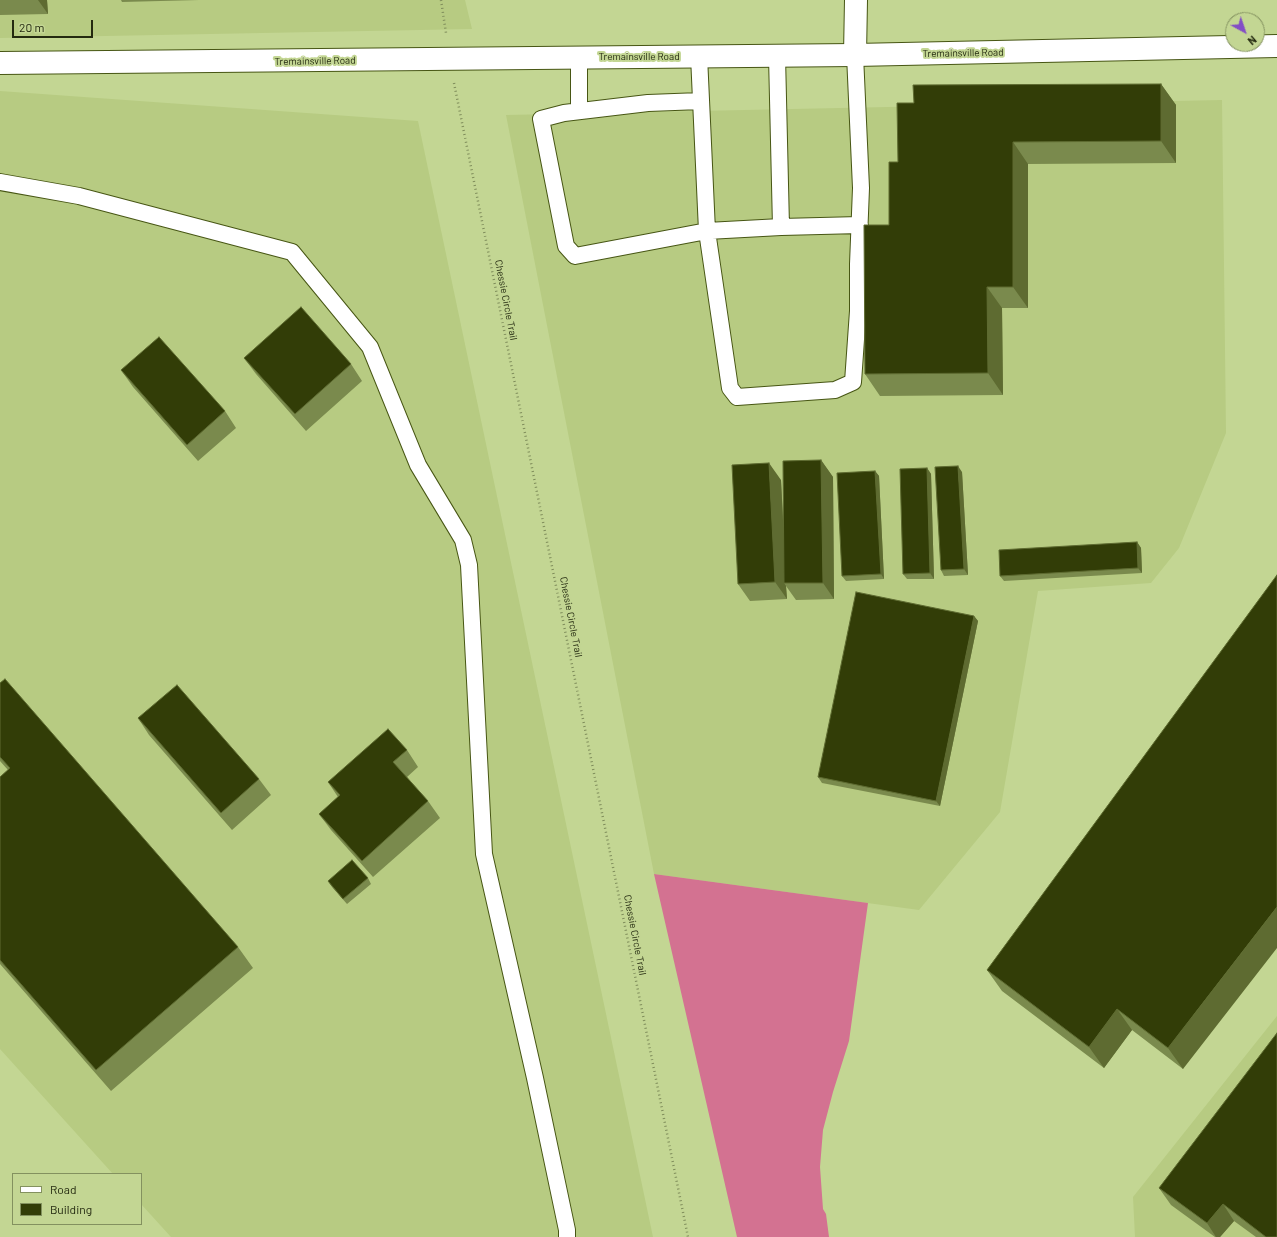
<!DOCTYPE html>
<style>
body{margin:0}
#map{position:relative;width:1277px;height:1237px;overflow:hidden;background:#c3d693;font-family:Barlow,sans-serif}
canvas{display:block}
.legend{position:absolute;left:12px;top:1173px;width:130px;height:52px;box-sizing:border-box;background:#c3d693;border:1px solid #83915f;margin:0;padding:5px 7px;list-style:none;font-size:12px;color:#242a10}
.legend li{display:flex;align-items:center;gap:8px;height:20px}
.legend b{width:20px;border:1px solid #83915f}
.north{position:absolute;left:1225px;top:12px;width:40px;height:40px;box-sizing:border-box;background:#c3d693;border:1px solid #83915f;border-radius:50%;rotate:140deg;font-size:11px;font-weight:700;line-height:16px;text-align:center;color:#242a10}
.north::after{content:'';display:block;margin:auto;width:14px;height:18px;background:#834ec5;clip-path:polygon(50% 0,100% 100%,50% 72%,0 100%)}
.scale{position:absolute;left:12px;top:20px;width:81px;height:18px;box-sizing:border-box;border:2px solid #242a10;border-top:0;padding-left:5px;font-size:12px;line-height:14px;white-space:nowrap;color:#242a10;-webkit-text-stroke:3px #c3d693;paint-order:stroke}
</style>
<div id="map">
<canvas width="1277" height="1237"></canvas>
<ul class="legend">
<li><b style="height:5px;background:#fff"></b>Road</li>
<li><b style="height:11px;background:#323d07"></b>Building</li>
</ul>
<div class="north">N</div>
<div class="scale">20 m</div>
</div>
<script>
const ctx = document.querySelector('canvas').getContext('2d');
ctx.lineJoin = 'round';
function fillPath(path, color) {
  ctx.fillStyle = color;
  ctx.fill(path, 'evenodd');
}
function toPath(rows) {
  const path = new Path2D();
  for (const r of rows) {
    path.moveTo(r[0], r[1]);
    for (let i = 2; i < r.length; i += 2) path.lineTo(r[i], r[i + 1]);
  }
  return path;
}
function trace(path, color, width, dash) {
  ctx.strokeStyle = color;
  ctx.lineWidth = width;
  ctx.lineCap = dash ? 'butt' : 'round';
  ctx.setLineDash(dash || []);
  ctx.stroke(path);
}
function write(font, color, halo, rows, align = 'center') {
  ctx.font = font + ' Barlow,sans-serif';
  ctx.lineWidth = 4;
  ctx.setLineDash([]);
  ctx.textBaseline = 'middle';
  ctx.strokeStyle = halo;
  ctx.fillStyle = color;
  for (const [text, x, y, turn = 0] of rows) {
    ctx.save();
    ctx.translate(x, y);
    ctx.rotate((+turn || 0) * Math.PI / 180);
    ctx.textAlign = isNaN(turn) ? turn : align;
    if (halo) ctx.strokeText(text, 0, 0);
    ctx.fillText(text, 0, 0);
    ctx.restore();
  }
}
fillPath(toPath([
 [0,0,465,0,472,29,0,38],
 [0,91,418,121,653,1237,171,1237,141,1204,141,1174,113,1174,0,1049],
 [1222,100,1226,433,1179,548,1151,583,1038,591,1000,812,919,910,654,874,506,115],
 [1277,1016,1277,1237,1135,1237,1133,1197]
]), '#b7cb82');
fillPath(toPath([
 [654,874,868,903,849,1041,833,1092,823,1130,820,1167,823,1209,826,1214,829,1237,737,1237]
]), '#d37291');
const lane = toPath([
 [699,56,707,231,730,388,737,397,835,390,853,382,858,311,858,264,861,188,855,55],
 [777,56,781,227],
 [579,57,579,111],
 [701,101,648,103,564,113,541,119,566,246,575,256,707,231,781,227,860,225],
 [0,182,79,196,292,252,370,347,418,465,463,540,469,565,484,854,535,1078,567,1230,567,1237]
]);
const street = toPath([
 [855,55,856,0]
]);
const secondary = toPath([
 [0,63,855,55,1277,46]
]);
trace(lane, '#475614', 18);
trace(street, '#475614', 24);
trace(secondary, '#475614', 24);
trace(toPath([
 [441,0,446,33],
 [454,83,688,1237]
]), '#808e5c', 2.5, [1, 3]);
trace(lane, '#fff', 16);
trace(street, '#fff', 22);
trace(secondary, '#fff', 22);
fillPath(toPath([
 [0,0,47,0,48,14,0,15],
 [121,0,199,0,122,2],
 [1161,84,1176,105,1176,163,1028,164,1028,308,1002,308,1003,395,880,396,865,374,889,225,898,162],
 [244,358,351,364,362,381,306,431,256,374],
 [121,370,225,411,236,428,198,461,133,387],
 [821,460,833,477,834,599,796,600,786,586,787,599,750,601,738,584,781,480,784,534],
 [927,468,931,474,934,579,907,579,903,574],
 [875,471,879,476,884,579,846,581,842,576],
 [962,472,968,575,944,576,941,570],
 [1137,542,1141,548,1142,573,1004,581,1000,576],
 [1277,575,1183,1069,1132,1030,1104,1068,1002,991,987,970],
 [974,616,978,621,940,806,822,783,818,777],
 [0,683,238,947,253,968,111,1091,0,964,0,777,8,770,0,761],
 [138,718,259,779,271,795,232,830,149,735],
 [407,750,418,767,407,777,428,801,440,818,373,877,331,830,319,814,338,797,328,782],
 [368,878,371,884,347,904,332,887,328,881],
 [1277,1033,1277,1237,1256,1237,1234,1221,1220,1237,1215,1237,1171,1205,1159,1188]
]), '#7a8a4d');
fillPath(toPath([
 [38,0,47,0,48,14],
 [1161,84,1176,105,1176,163,1161,141],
 [1013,142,1028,164,1028,308,1013,287],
 [987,287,1002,308,1003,395,988,373],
 [821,460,833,477,834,599,823,583],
 [769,463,781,480,786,583,784,583,786,586,787,599,775,582],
 [958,466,962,472,968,575,964,569],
 [927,468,931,474,934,579,930,573],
 [875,471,879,476,884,579,881,574],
 [1137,542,1141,548,1142,573,1138,568],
 [974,616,978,621,940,806,936,801],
 [1277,907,1277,948,1183,1069,1168,1048],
 [1117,1009,1132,1030,1104,1068,1089,1047],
 [1223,1204,1234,1221,1220,1237,1216,1237,1207,1223]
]), '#5e6b31');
const building = toPath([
 [1161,84,1161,141,1013,142,1013,287,987,287,988,373,865,374,864,225,889,225,889,162,898,162,897,103,914,103,913,85,1161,84],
 [301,307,351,364,295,414,244,358,301,307],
 [159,337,225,411,187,445,121,370,159,337],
 [821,460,823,583,784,583,783,461,821,460],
 [769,463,775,582,738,584,732,465,769,463],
 [958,466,964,569,941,570,935,467,958,466],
 [927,468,930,573,903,574,900,469,927,468],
 [875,471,881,574,842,576,837,473,875,471],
 [1137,542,1138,568,1000,576,999,550,1137,542],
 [1277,575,1277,907,1168,1048,1117,1009,1089,1047,987,970,1277,575],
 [856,592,974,616,936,801,818,777,856,592],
 [5,679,238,947,96,1070,0,960,0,777,10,768,0,757,0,683,5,679],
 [177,685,259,779,221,813,138,718,177,685],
 [388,729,407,750,393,762,428,801,362,861,319,814,340,795,328,782,388,729],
 [352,860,368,878,343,899,328,881,352,860],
 [1277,1033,1277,1237,1266,1237,1223,1204,1207,1223,1159,1188,1277,1033]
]);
fillPath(building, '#323d07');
trace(building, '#5e6b31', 1);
write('10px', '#242a10', '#c3d693', [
 ["Tremainsville Road",963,53,-1],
 ["Tremainsville Road",639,57],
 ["Tremainsville Road",315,61,-1],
 ["Chessie Circle Trail",506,300,79],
 ["Chessie Circle Trail",571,617,79],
 ["Chessie Circle Trail",635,935,79]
]);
</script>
